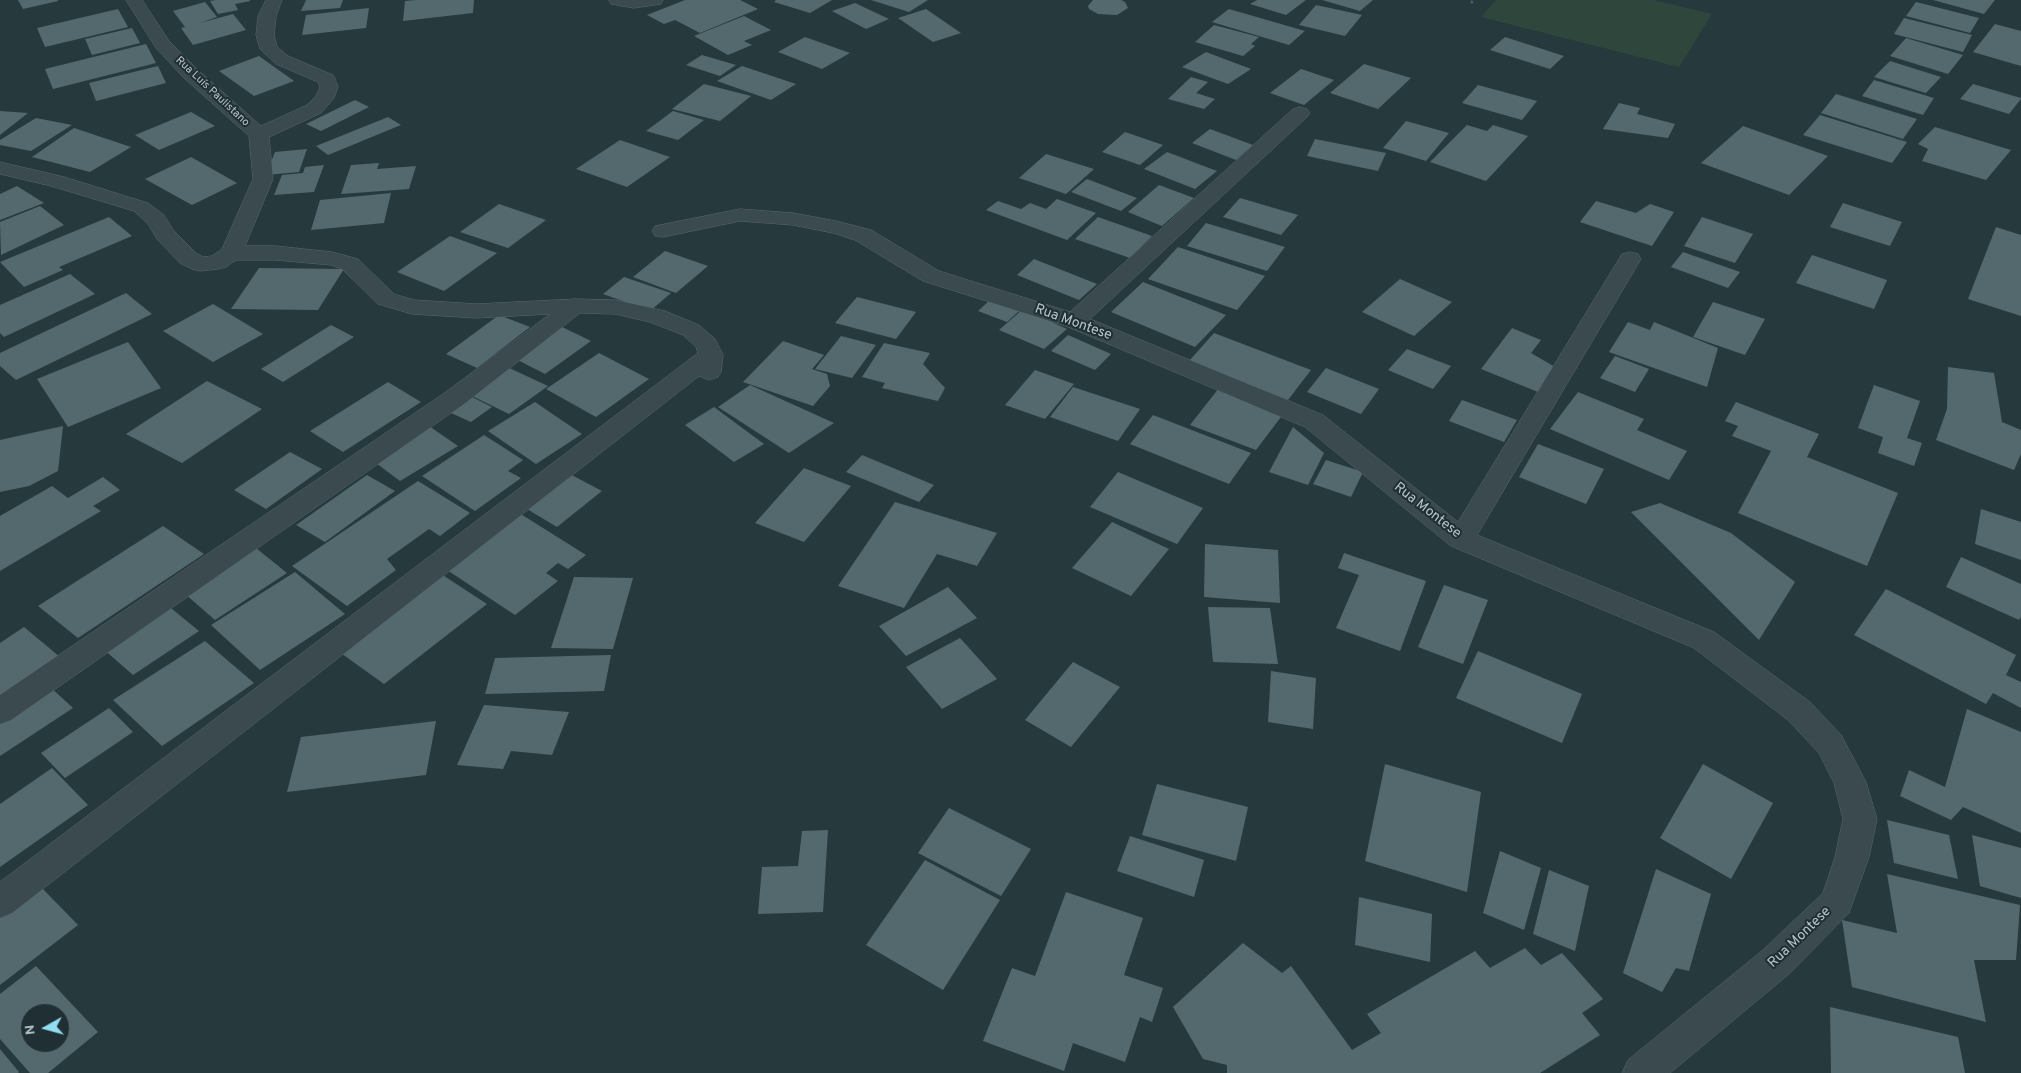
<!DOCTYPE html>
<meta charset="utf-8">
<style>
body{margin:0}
#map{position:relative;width:2021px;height:1073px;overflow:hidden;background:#263a3e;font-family:Overpass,sans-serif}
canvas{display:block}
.north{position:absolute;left:20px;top:1003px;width:50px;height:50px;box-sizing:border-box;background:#1f2f33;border:1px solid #5b6b6f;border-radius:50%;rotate:263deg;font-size:14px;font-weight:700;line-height:20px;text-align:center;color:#b6c5c9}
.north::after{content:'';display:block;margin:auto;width:18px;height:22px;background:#92ddf2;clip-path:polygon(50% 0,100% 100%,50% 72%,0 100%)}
</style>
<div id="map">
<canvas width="2021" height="1073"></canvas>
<div class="north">N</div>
</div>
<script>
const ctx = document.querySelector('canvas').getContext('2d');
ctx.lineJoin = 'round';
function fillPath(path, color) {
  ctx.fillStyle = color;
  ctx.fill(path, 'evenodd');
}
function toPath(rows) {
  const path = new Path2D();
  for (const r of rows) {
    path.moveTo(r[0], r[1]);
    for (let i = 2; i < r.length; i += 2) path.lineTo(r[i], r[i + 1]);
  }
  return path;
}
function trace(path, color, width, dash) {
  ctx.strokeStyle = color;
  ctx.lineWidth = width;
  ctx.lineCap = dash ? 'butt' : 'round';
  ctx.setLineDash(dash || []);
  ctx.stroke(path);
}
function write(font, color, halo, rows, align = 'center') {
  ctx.font = font + ' Overpass,sans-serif';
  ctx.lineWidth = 4;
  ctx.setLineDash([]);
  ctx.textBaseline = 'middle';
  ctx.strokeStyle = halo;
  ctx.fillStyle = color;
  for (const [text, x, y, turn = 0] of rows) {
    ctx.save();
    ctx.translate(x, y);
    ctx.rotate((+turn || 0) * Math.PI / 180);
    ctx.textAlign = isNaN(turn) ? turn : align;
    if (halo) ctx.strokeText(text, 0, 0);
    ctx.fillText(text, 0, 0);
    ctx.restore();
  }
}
fillPath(toPath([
 [1496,0,1653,0,1712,14,1679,67,1481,17]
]), '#2e463c');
fillPath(toPath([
 [18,0,58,0,58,1,23,9],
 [216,0,250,0,250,1,235,4,238,10,218,14,210,1],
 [306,0,343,0,340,8,301,11],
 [416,0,474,0,473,13,403,21,405,1],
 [685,0,740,0,758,9,700,33,675,20,664,24,647,15],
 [776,0,832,0,810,13,774,2],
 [871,0,928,0,909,12],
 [1121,0,1125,2,1128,8,1117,15,1098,14,1089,9,1088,6,1093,0],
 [1257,0,1306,0,1286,15,1250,4],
 [1322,0,1373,0,1360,11],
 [1933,0,1995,0,1984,14],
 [205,2,217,17,200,23,233,14,246,30,193,45,181,28,185,27,173,11],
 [1916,2,1979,18,1970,33,1906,16],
 [855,3,889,19,866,29,832,11],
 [1316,5,1362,15,1345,36,1299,25],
 [369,8,366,28,302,35,306,15],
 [118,9,128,27,45,47,37,28],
 [926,9,961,33,933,42,898,18],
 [1229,9,1305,31,1289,45,1212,22],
 [744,16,771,30,744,41,752,45,728,55,694,36],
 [1904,18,1972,35,1963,52,1894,34],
 [1995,24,2021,31,2021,66,1973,52],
 [1214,25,1259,37,1251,44,1255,46,1243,56,1195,42],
 [132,28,140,43,92,55,85,39],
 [805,37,850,53,822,69,778,52],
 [1505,37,1564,56,1550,69,1490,50],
 [1906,38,1963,55,1948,74,1890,56],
 [146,44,156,63,53,89,45,69],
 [1206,52,1251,69,1228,84,1182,67],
 [702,55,736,65,720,76,686,65],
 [259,56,294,81,254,96,219,71],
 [1890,61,1941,77,1926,93,1874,77],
 [1364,64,1411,78,1378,109,1330,93],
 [158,66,166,83,96,101,89,83],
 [742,66,796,84,771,100,717,81],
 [1301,69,1334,80,1304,105,1270,93],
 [1191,77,1208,82,1196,93,1215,99,1204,109,1168,99],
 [1874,80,1934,98,1923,115,1862,96],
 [704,84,751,96,720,121,672,109],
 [1973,84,2021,98,2021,99,2009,114,1960,99],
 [1478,85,1537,101,1522,120,1462,103],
 [1836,94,1917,119,1903,139,1821,113],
 [355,100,369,107,321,131,306,124],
 [1619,103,1640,108,1637,114,1675,124,1668,138,1603,129],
 [0,111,28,113,0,135],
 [673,111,704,120,678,140,646,131],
 [191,112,215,126,159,150,135,135],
 [1820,115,1907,142,1892,163,1803,135],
 [388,117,401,125,328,155,316,146],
 [36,118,72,125,31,151,0,145,0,140],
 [1406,121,1449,133,1426,161,1383,148],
 [1467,125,1487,131,1493,125,1528,136,1486,181,1430,162],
 [1743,126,1828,156,1789,195,1701,163],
 [1935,127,2011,150,1986,180,1922,161,1928,149,1918,144],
 [74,128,131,147,90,172,32,157],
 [1210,129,1253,145,1236,160,1192,143],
 [1125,132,1163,145,1140,165,1102,152],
 [1315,139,1386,153,1378,171,1307,156],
 [620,140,670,157,627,187,576,169],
 [307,149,299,172,266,175,275,152],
 [1167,152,1217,171,1195,189,1144,169],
 [1046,154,1094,169,1066,194,1019,178],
 [191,157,237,183,192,205,145,179],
 [379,163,377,169,416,166,409,189,341,194,351,165],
 [324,165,314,192,274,195,282,175,303,173,305,167],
 [1087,179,1137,198,1121,211,1071,192],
 [1159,185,1194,198,1162,226,1128,212],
 [17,186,44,203,0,220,0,194],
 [391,193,384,223,311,230,320,200],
 [1240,198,1298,215,1281,235,1223,217],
 [1057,199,1096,213,1067,240,986,210,998,201,1021,209,1030,203,1046,209],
 [1596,201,1636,213,1650,204,1674,212,1652,246,1580,222],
 [1843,203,1902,222,1890,246,1830,227],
 [499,204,546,220,508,248,460,232],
 [40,206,64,225,1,255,0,222],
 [109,217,132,236,59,267,63,270,24,287,0,262],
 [1098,217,1152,236,1130,258,1075,239],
 [1702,217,1753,234,1735,263,1684,246],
 [1206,223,1285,247,1267,271,1187,246],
 [1996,227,2021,235,2021,316,1968,299],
 [450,236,497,253,444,291,397,272],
 [1178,247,1265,276,1237,310,1148,279],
 [665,251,708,266,676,293,633,277],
 [1683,252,1740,272,1728,288,1671,267],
 [1812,255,1887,280,1874,309,1796,283],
 [1034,259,1097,284,1079,300,1017,275],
 [259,268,344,269,318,310,231,309],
 [70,274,95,294,4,337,0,333,0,305],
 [624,277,671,293,650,311,603,294],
 [1400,279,1452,302,1414,336,1362,312],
 [1143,282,1226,315,1195,347,1111,312],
 [126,293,152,314,16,380,0,366,0,353],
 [857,297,916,312,896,339,835,323],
 [990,300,1019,311,1007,322,978,311],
 [1713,302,1765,319,1745,355,1693,337],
 [213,304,263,334,213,362,163,331],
 [1023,309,1067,329,1044,349,999,330],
 [499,315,530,327,477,368,446,354],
 [1628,322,1650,330,1654,322,1718,348,1707,387,1609,352],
 [331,325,354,337,283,382,261,369],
 [558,325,591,341,545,374,512,357],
 [1512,328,1541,340,1531,353,1555,367,1538,392,1481,369],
 [1214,333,1311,370,1288,400,1189,361],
 [1068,335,1111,354,1095,370,1051,351],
 [841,336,876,345,852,378,815,369],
 [783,341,824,355,812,369,827,374,830,386,813,406,743,382],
 [128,342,161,388,68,427,37,379],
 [884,343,930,353,923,364,945,388,938,401,882,388,885,383,862,377],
 [1407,349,1451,366,1433,389,1388,370],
 [599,353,649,379,596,417,546,389],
 [1615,356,1649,369,1635,392,1600,378],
 [505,366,548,386,509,414,466,393],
 [1948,367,1994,373,2002,422,2021,430,2021,454,2014,470,1936,440,1947,409],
 [1326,368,1379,389,1361,414,1307,392],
 [1035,370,1074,384,1045,419,1005,405],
 [207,381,262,409,182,463,126,434],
 [388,382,421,402,343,452,310,431],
 [750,385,834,423,789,453,718,407],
 [1874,385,1920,401,1907,438,1922,443,1914,466,1878,453,1883,437,1858,428],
 [1073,387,1140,409,1118,441,1050,417],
 [1219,388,1284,413,1256,450,1190,425],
 [1578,392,1644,419,1637,430,1687,451,1669,480,1550,429],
 [472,397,492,407,471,422,451,413],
 [1462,400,1517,420,1504,442,1449,421],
 [535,402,582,434,536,464,488,431],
 [1736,402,1819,434,1807,457,1898,493,1867,566,1738,513,1771,451,1732,436,1738,426,1725,421],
 [714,407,764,444,734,462,685,425],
 [1153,415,1251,453,1229,484,1130,444],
 [63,426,58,471,29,486,0,492,0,440],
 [429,426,458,446,400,481,372,460],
 [1293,427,1324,453,1308,485,1269,472],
 [484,435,523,460,508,471,521,478,475,511,422,476],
 [1538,444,1604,469,1586,504,1519,477],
 [290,452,322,469,266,509,234,490],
 [862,455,934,485,919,502,846,472],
 [1326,460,1363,472,1351,497,1313,484],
 [804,468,851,486,804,542,755,523],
 [566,472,602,491,557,527,522,506],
 [1118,472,1203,508,1177,544,1090,507],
 [367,475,395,491,325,542,296,525],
 [103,477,120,490,93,506,101,511,0,571,0,516,52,486,68,498],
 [418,481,470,513,440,536,429,529,387,559,396,570,347,606,292,566],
 [895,502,997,533,977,566,937,554,904,608,838,586],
 [1660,503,1731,533,1795,582,1759,640,1631,512],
 [1981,509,2021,522,2021,560,1975,544],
 [516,511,586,555,568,569,558,563,546,573,558,581,515,615,441,566],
 [1112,522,1169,549,1131,596,1072,568],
 [163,526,204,554,78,638,38,606],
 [1205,544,1278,550,1280,603,1204,597],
 [256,548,287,573,215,620,184,593],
 [1344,553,1426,581,1400,651,1336,628,1359,575,1338,568],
 [1961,557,2021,584,2021,617,2019,620,1946,587],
 [295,572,345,614,260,670,211,625],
 [441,574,487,604,384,684,338,651],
 [574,577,633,578,613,649,551,648],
 [1444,585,1488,600,1463,664,1418,647],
 [948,587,977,618,906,656,879,626],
 [1886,589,2016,655,2006,675,2021,682,2021,708,1993,693,1986,704,1854,635],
 [166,604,199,631,133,675,101,647],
 [1208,607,1270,608,1278,664,1213,662],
 [24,627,60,657,0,696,0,643],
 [960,638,997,679,942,709,906,667],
 [205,641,254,683,162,746,113,700],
 [1478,651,1582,694,1562,743,1456,698],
 [611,655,604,691,485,694,495,658],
 [1073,662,1120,687,1071,747,1025,720],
 [1271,671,1316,678,1313,729,1268,722],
 [48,685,73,708,0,756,0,716],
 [484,705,569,712,552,755,511,751,503,769,457,765],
 [109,708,133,732,65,778,41,753],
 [1967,709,2021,732,2021,833,1963,807,1951,820,1900,796,1909,770,1945,787],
 [436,721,426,775,287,792,301,737],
 [1385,764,1481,792,1467,892,1365,861],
 [1703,764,1773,803,1731,879,1660,838],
 [52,768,88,805,0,867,0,804],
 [1157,784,1248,807,1236,861,1142,835],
 [949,808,1031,849,1001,896,918,853],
 [1887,820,1949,835,1958,879,1894,863],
 [828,830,823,912,758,914,762,867,798,866,802,831],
 [1972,835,2021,848,2021,898,1980,886],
 [1130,836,1204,860,1194,897,1117,871],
 [1500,851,1541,868,1524,930,1483,913],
 [925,860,1000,900,943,990,866,945],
 [1656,869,1711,894,1689,971,1676,968,1662,992,1623,973],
 [1549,870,1589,886,1575,951,1533,934],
 [1887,874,2020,905,2016,960,1974,960,1986,1022,1852,987,1842,920,1897,933],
 [40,886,78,925,0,985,0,915],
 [1066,892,1143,918,1124,975,1163,988,1152,1022,1140,1017,1125,1062,1073,1043,1064,1071,983,1041,1012,968,1035,976],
 [1359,897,1432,914,1430,962,1355,945],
 [1243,943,1282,973,1291,966,1352,1050,1381,1033,1367,1014,1475,951,1490,968,1525,948,1541,965,1562,953,1603,999,1582,1013,1600,1035,1540,1073,1227,1073,1227,1065,1203,1059,1173,1007],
 [36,966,98,1032,48,1073,30,1073,0,1039,0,994],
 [30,1013,60,1013,60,1043,30,1043],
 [1830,1007,1958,1037,1965,1073,1831,1073],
 [0,1049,19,1072,18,1073,0,1073]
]), '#54696e');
const minor = toPath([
 [126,0,142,0,169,41,199,71,261,126,307,105,316,96,320,87,318,82,276,64,260,49,256,35,258,16,266,0,282,0,276,16,274,35,277,47,288,56,333,75,335,79,338,87,334,98,321,113,269,137,273,179,245,246,276,246,332,252,358,259,394,294,414,300,476,304,575,299,615,300,665,311,699,325,715,339,723,355,721,372,718,377,709,380,699,376,12,913,0,918,0,882,698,353,696,347,683,335,650,322,615,314,580,313,464,404,11,720,0,724,0,695,446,392,550,314,476,318,412,314,378,304,342,269,331,265,276,260,236,260,226,267,218,269,200,271,192,269,180,263,157,239,148,224,134,211,51,186,0,174,0,162,64,177,148,203,164,215,173,230,196,253,203,257,212,256,222,249,253,179,249,136,185,79,156,48,126,0],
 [609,0,663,0,661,4,634,8,611,4,609,0],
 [1300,107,1307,109,1310,113,1307,117,1090,319,1323,415,1458,522,1619,259,1622,254,1630,252,1638,254,1641,259,1477,535,1714,632,1810,702,1841,735,1866,782,1877,819,1869,857,1849,913,1789,974,1670,1073,1622,1073,1628,1060,1763,950,1823,893,1835,857,1843,819,1834,783,1819,753,1788,720,1694,648,1451,546,1305,427,1066,326,923,281,855,240,833,233,793,225,740,221,663,237,655,236,652,231,655,226,740,209,793,213,836,221,871,230,939,271,1070,312,1293,109,1300,107]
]);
trace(minor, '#58686c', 1);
trace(toPath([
 [1471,3,1474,0]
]), '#4d625c', 2.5, [2.5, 2.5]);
fillPath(minor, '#3a4a4e');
write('11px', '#b6c5c9', '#1f2f33', [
 ["Rua Luís Paulistano",212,92,43]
]);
write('14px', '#b6c5c9', '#1f2f33', [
 ["Rua Montese",1073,323,20],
 ["Rua Montese",1427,511,38],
 ["Rua Montese",1800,938,-44]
]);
</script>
